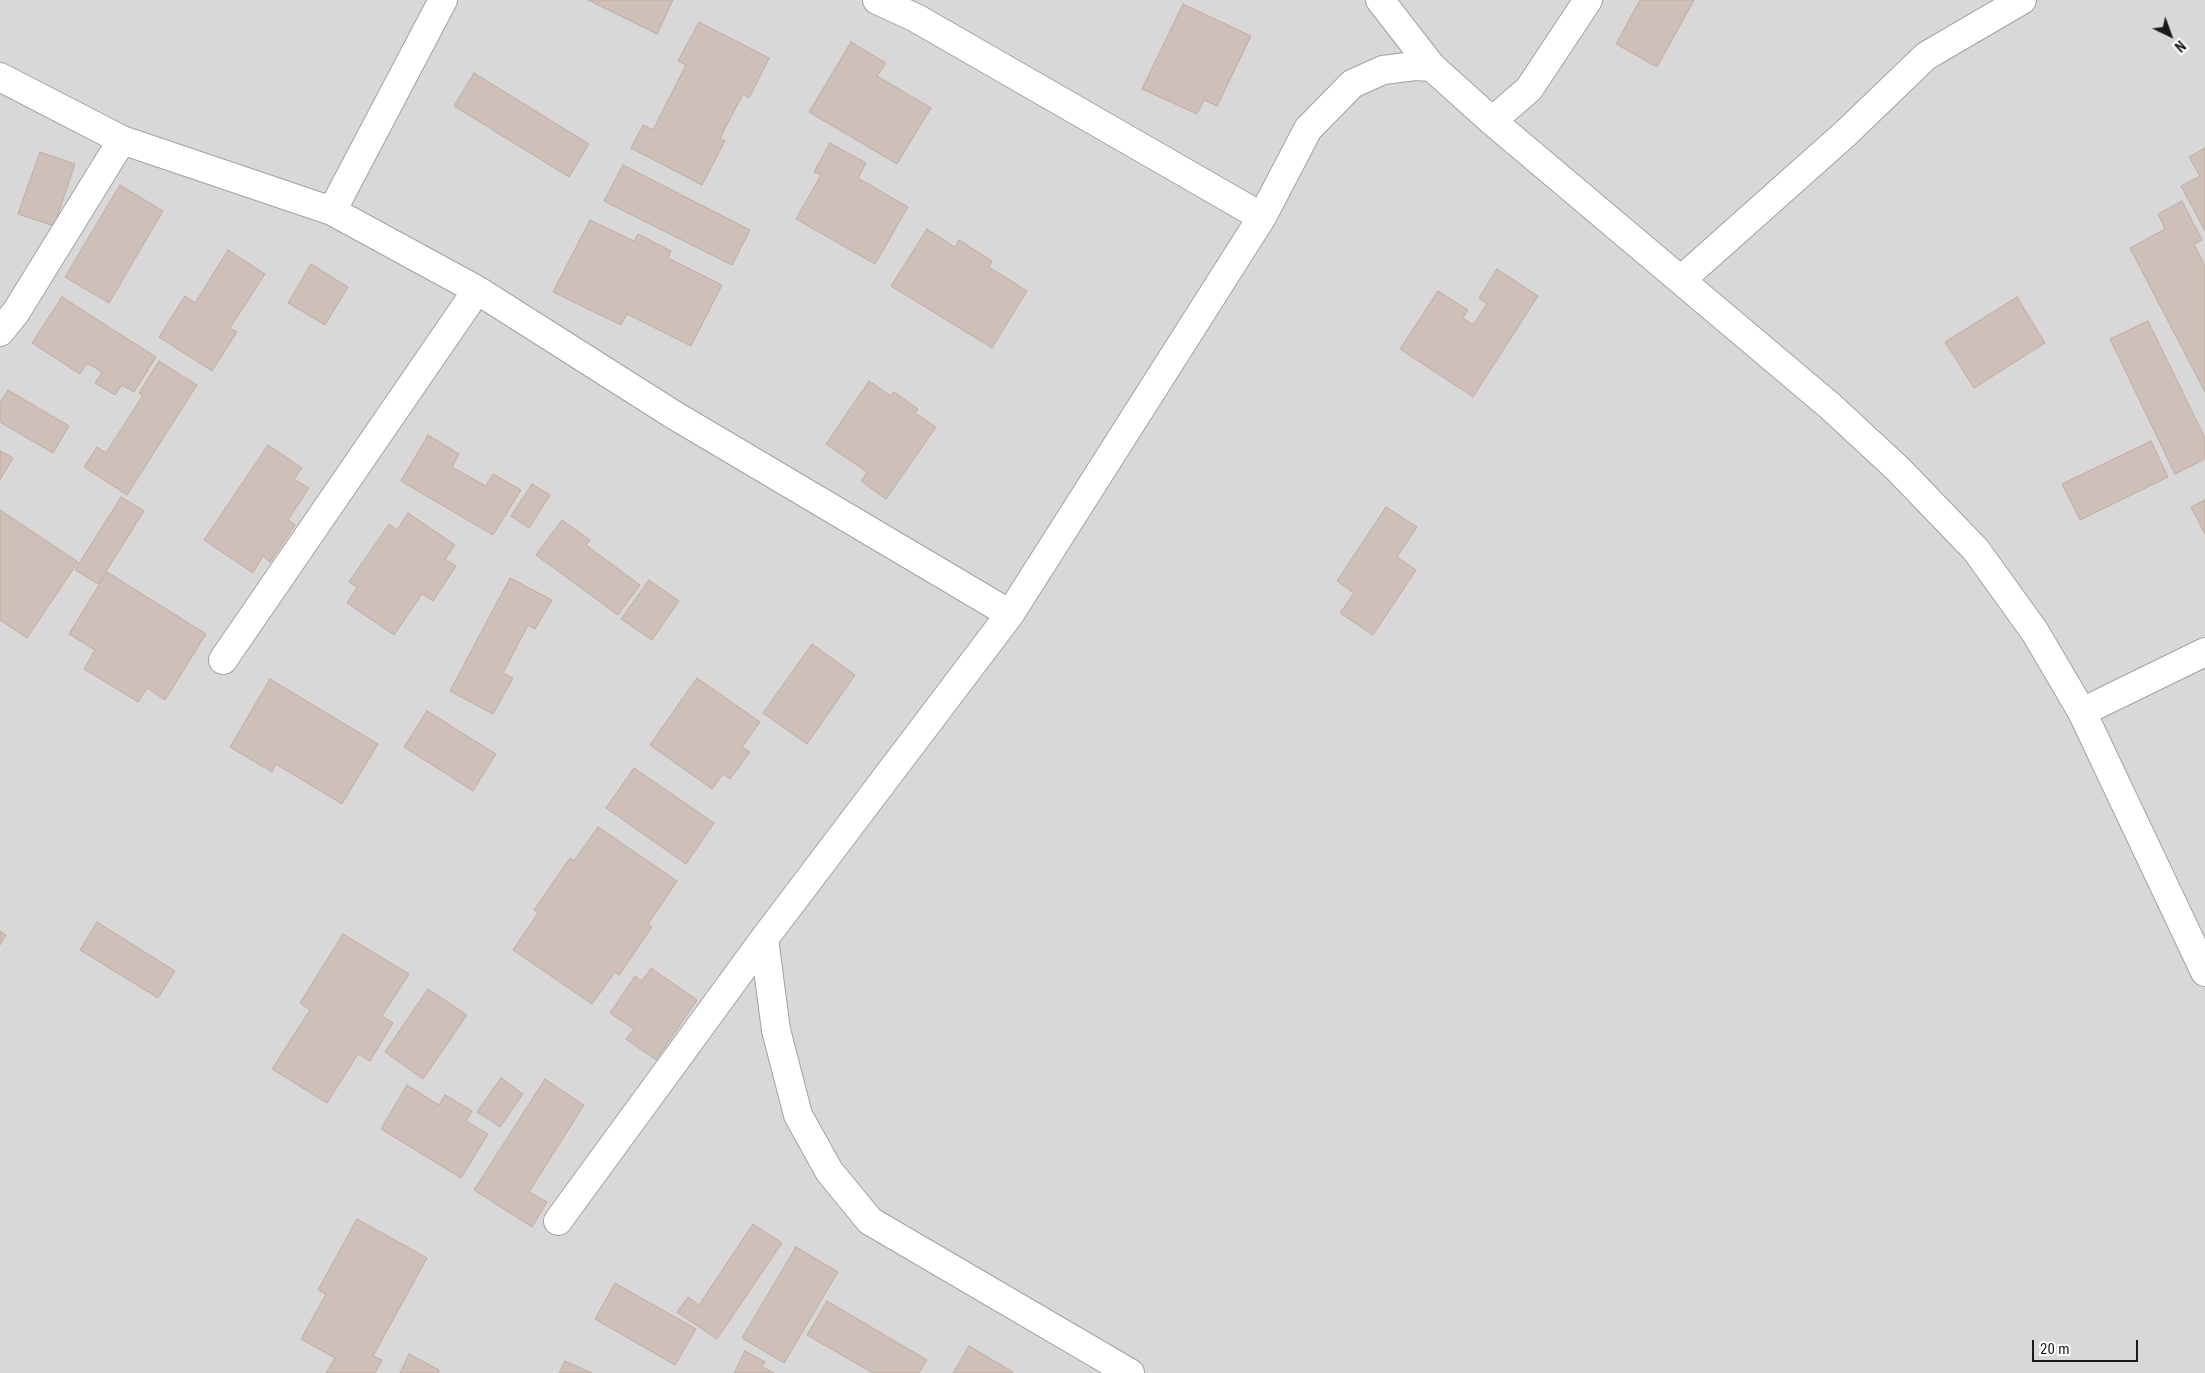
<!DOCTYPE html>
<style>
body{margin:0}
#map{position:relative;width:2205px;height:1373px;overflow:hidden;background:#eee8df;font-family:"Roboto Condensed",sans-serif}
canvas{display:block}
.north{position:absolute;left:2145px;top:10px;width:50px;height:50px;-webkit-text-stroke:4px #fff;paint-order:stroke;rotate:138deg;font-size:14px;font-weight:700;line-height:20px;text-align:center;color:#1b1b1b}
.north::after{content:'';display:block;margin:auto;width:18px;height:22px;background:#1b1b1b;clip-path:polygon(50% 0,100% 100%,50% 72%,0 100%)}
.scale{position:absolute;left:2032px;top:1340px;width:106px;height:22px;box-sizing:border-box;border:2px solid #1b1b1b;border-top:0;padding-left:6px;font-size:15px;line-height:18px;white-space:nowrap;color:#1b1b1b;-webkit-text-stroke:4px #fff;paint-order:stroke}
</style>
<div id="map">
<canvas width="2205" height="1373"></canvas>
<div class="north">N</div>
<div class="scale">20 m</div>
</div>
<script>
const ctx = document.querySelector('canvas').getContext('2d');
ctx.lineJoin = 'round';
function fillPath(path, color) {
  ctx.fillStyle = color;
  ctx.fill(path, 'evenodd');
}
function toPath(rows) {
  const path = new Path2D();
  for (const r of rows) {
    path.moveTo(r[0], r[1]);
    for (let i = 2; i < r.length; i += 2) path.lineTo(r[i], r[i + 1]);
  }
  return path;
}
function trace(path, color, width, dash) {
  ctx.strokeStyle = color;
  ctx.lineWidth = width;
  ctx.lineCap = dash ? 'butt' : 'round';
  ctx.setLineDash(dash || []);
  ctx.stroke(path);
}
fillPath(toPath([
 [0,0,2205,0,2205,1373,0,1373]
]), '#d9d8d8');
const building = toPath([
 [588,0,673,0,657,34,588,0],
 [1640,0,1694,0,1657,67,1616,44,1640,0],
 [1183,4,1251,36,1217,106,1204,100,1197,114,1142,89,1183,4],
 [699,22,769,58,749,98,743,94,720,138,725,141,702,185,631,148,643,125,653,130,686,65,678,61,699,22],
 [851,42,886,63,877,76,931,108,897,164,809,112,851,42],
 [474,73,589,144,569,177,454,106,474,73],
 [830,143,866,163,858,178,908,207,875,264,796,219,821,175,814,172,830,143],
 [2205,148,2205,231,2181,186,2200,176,2189,157,2205,148],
 [40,152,75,164,54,226,18,214,40,152],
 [623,165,750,230,732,265,604,201,623,165],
 [120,185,163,211,109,303,65,277,120,185],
 [2182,201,2202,240,2194,244,2205,266,2205,392,2130,248,2165,229,2158,214,2182,201],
 [590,220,634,241,638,234,671,251,668,258,722,285,691,346,627,314,621,325,553,292,590,220],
 [927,229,955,247,959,240,992,261,989,267,1027,291,992,348,891,286,927,229],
 [228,250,265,274,230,328,237,332,212,371,159,337,185,296,195,303,228,250],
 [311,264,348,287,325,325,288,303,311,264],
 [1497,269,1538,296,1473,397,1400,349,1438,291,1468,310,1463,318,1473,325,1487,304,1479,298,1497,269],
 [62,297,156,357,134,392,122,385,115,395,95,383,102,372,87,363,80,374,32,343,62,297],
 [2017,297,2045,343,1974,388,1945,342,2017,297],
 [2148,321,2205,438,2205,459,2175,474,2110,339,2148,321],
 [159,361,197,385,127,495,84,467,97,447,106,453,143,395,139,393,159,361],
 [869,381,891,396,894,392,918,409,915,413,936,427,886,499,861,481,867,472,826,444,869,381],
 [8,390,69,426,53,453,0,422,0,403,8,390],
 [428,435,459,454,452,467,486,486,493,474,521,490,493,535,401,481,428,435],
 [2151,441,2168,477,2080,520,2062,484,2151,441],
 [268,445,302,468,294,479,309,488,288,520,295,525,270,562,263,556,253,573,204,540,268,445],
 [0,451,13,458,0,480,0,451],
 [532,484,550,495,529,528,511,516,532,484],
 [121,497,144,511,98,584,75,570,121,497],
 [2205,500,2205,534,2191,507,2205,500],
 [1386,507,1417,527,1397,557,1416,570,1373,635,1340,613,1354,593,1337,581,1386,507],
 [0,510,78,562,27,638,0,620,0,510],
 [408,513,455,545,445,559,456,566,433,601,422,594,394,635,347,603,357,587,349,582,389,524,397,530,408,513],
 [562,520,590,540,586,545,640,585,618,615,536,555,562,520],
 [107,572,206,634,165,700,147,688,138,702,84,669,95,650,69,634,107,572],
 [510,578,552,600,535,629,528,625,503,673,513,678,493,714,450,691,510,578],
 [649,580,679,601,652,640,621,619,649,580],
 [812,644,855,675,807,744,763,713,812,644],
 [697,678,760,722,742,747,750,752,730,779,723,774,712,789,650,745,697,678],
 [270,679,378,744,342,804,276,764,272,772,230,747,270,679],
 [427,711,496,754,473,791,404,747,427,711],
 [634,768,714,823,686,864,606,808,634,768],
 [598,827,677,881,648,924,652,927,619,975,615,972,592,1004,513,950,538,913,534,910,570,858,574,861,598,827],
 [97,922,175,971,158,998,80,950,97,922],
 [0,931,6,935,0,945,0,931],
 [343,934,409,974,382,1016,393,1023,370,1061,358,1054,327,1103,272,1069,310,1010,300,1003,343,934],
 [651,968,697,1000,656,1060,626,1039,634,1029,610,1013,635,976,642,981,651,968],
 [428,989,467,1015,423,1079,385,1052,428,989],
 [501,1078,523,1094,500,1127,477,1112,501,1078],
 [545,1079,584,1105,529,1192,547,1202,532,1227,474,1190,545,1079],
 [407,1085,439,1105,445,1095,472,1111,466,1121,488,1134,461,1178,381,1129,407,1085],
 [357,1219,427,1258,373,1356,382,1360,375,1373,326,1373,335,1358,301,1339,326,1294,318,1290,357,1219],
 [753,1224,782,1243,717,1339,677,1312,688,1297,699,1305,753,1224],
 [796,1247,838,1272,784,1363,742,1338,796,1247],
 [615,1283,696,1329,675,1365,595,1319,615,1283],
 [827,1301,927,1360,919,1373,873,1373,807,1335,827,1301],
 [969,1346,1013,1372,1012,1373,953,1373,969,1346],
 [745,1351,765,1362,762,1367,774,1373,734,1373,745,1351],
 [409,1354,439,1370,438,1373,400,1373,409,1354],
 [565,1361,592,1373,559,1373,565,1361]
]);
fillPath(building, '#cec0b8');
trace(building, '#c1aba1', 1);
const minor = toPath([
 [877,0,916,18,1262,217],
 [1380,0,1432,67],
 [0,77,122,140,332,211,477,290,674,415,1010,614,1262,217,1308,129,1352,84,1383,70,1415,66,1432,67,1492,121,1830,406,1898,469,1976,550,2035,632,2082,712,2205,972],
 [1492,121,1529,89,1588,0],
 [332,211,443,0],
 [1681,280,1846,133,1926,56,2022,0],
 [0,332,16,312,122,140],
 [223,660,477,290],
 [2082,712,2205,652],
 [764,939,776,1030,798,1115,829,1171,870,1221,1130,1373],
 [558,1221,764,939,1010,614]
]);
trace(minor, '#a2a2a2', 30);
trace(minor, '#fff', 28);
</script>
